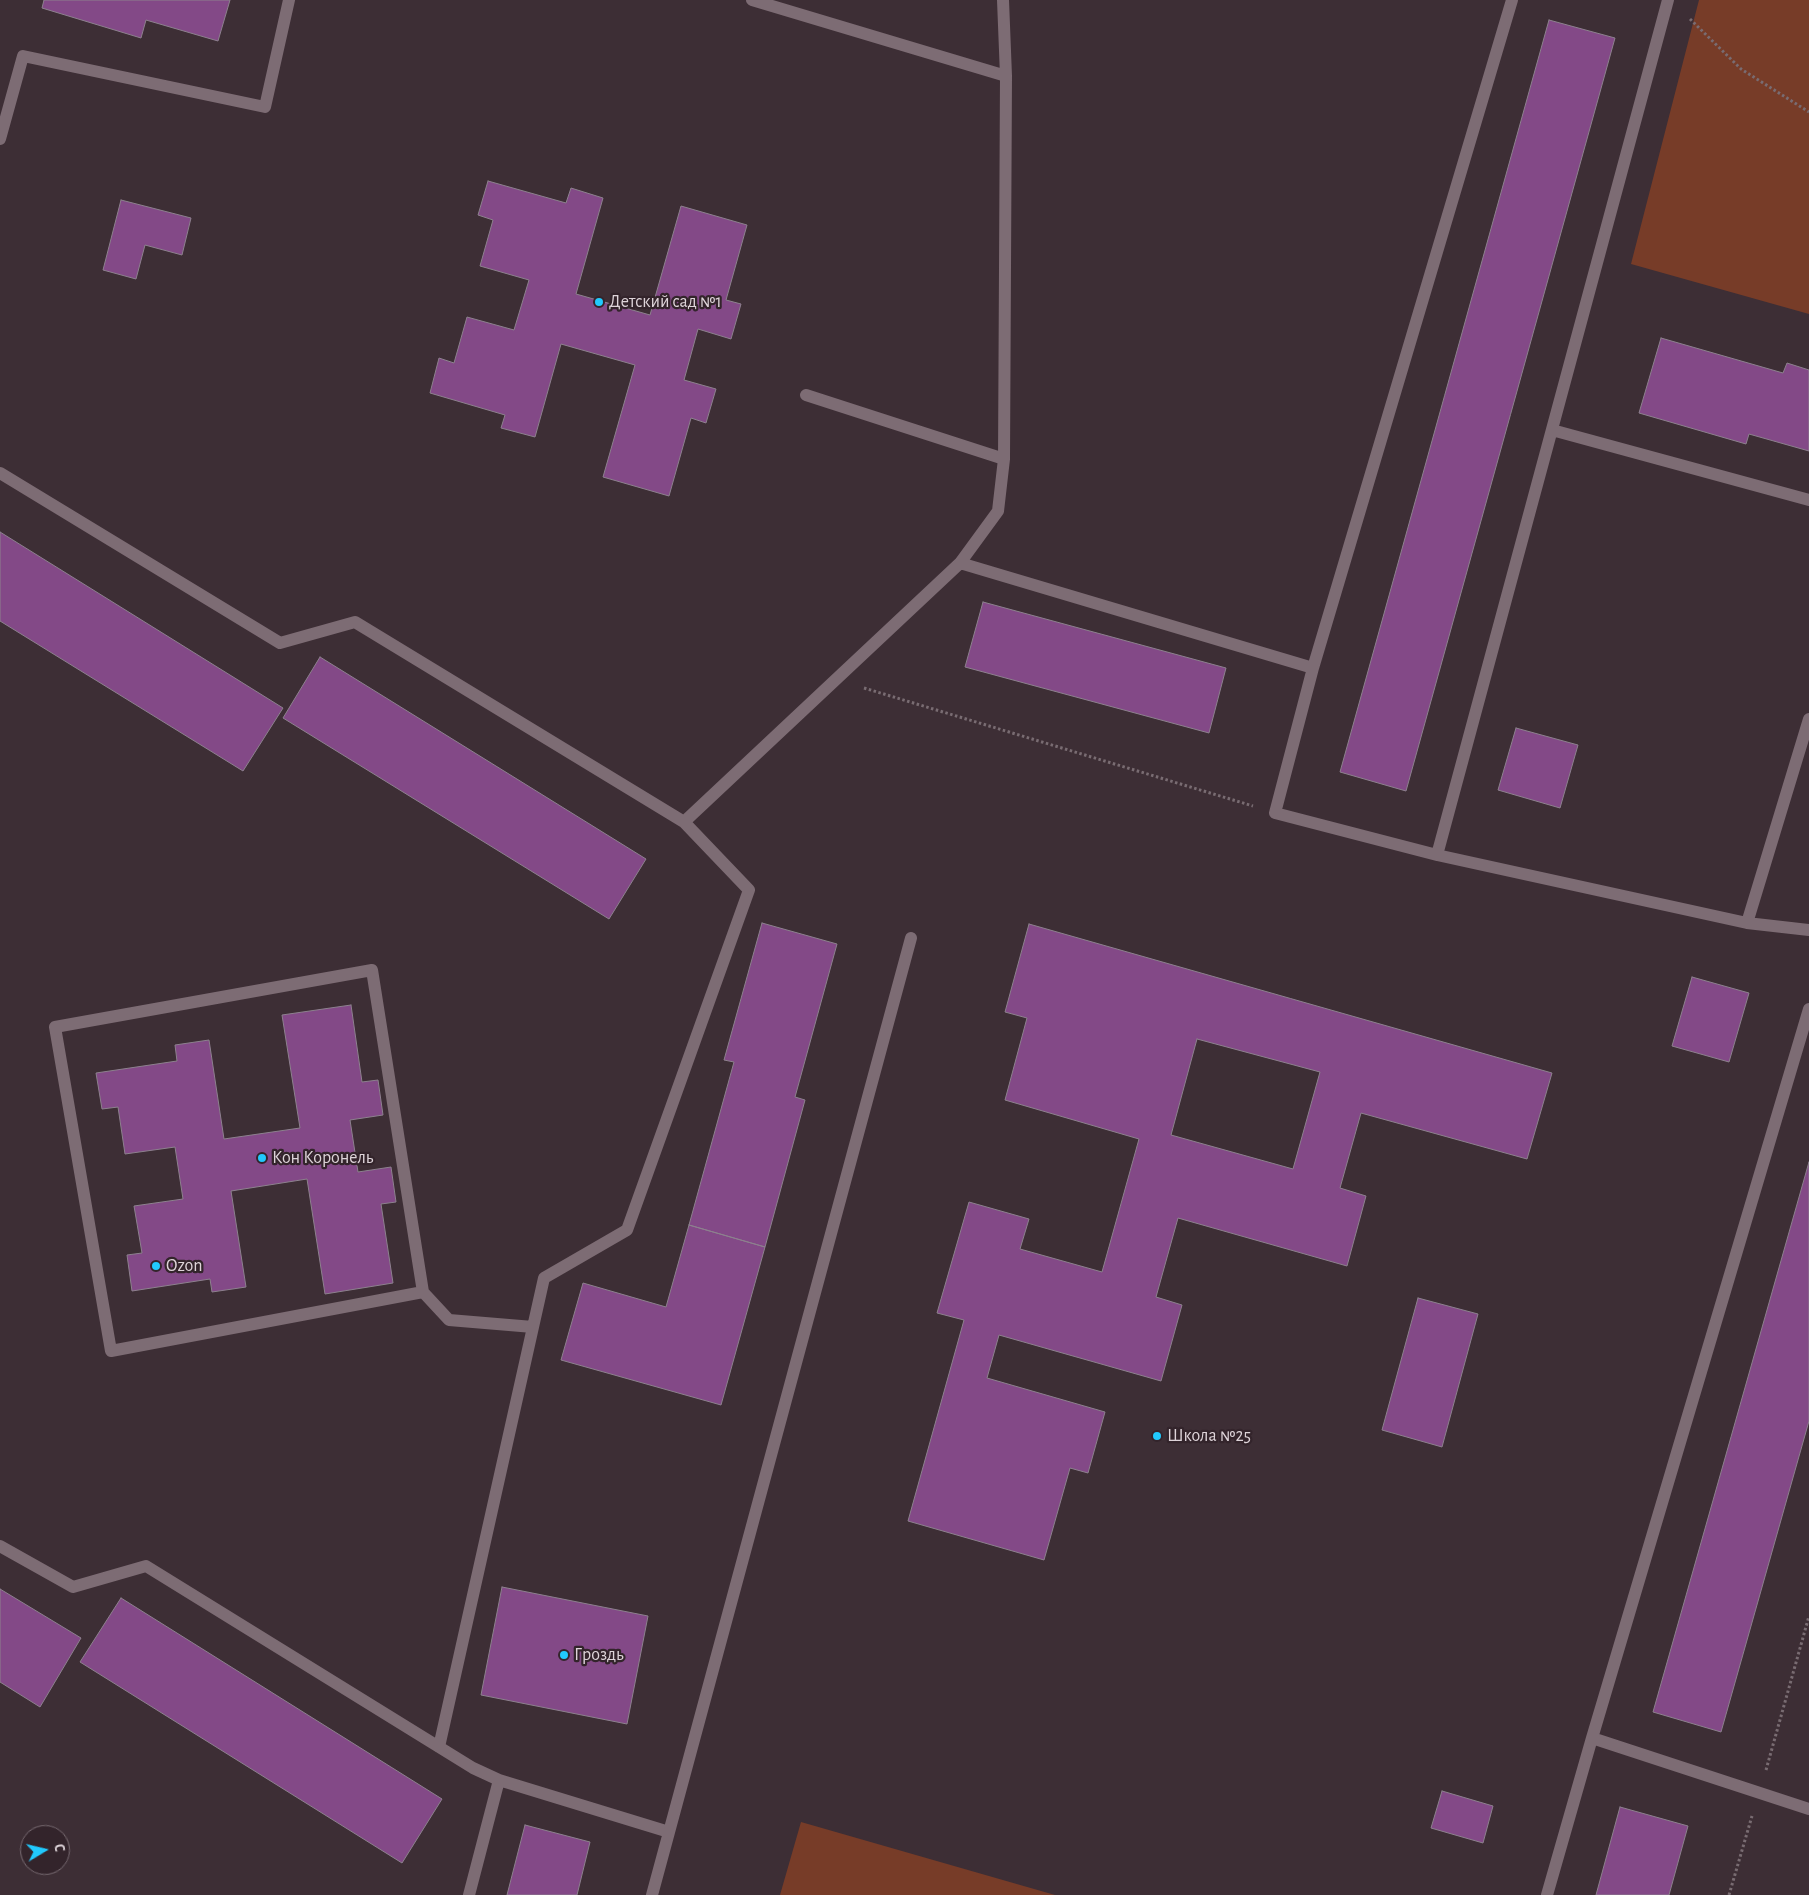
<!DOCTYPE html>
<meta charset="utf-8">
<style>
body{margin:0}
#map{position:relative;width:1809px;height:1895px;overflow:hidden;background:#3d2e35;font-family:"Alegreya Sans",sans-serif}
canvas{display:block}
.north{position:absolute;left:20px;top:1825px;width:50px;height:50px;box-sizing:border-box;background:#33242b;border:1px solid #776a71;border-radius:50%;rotate:81deg;font-size:14px;font-weight:700;line-height:20px;text-align:center;color:#ded4d9}
.north::after{content:'';display:block;margin:auto;width:18px;height:22px;background:#21c9fd;clip-path:polygon(50% 0,100% 100%,50% 72%,0 100%)}
</style>
<div id="map">
<canvas width="1809" height="1895"></canvas>
<div class="north">С</div>
</div>
<script>
const ctx = document.querySelector('canvas').getContext('2d');
ctx.lineJoin = 'round';
function fillPath(path, color) {
  ctx.fillStyle = color;
  ctx.fill(path, 'evenodd');
}
function toPath(rows) {
  const path = new Path2D();
  for (const r of rows) {
    path.moveTo(r[0], r[1]);
    for (let i = 2; i < r.length; i += 2) path.lineTo(r[i], r[i + 1]);
  }
  return path;
}
function trace(path, color, width, dash) {
  ctx.strokeStyle = color;
  ctx.lineWidth = width;
  ctx.lineCap = dash ? 'butt' : 'round';
  ctx.setLineDash(dash || []);
  ctx.stroke(path);
}
function write(font, color, halo, rows, align = 'center') {
  ctx.font = font + ' "Alegreya Sans",sans-serif';
  ctx.lineWidth = 4.5;
  ctx.setLineDash([]);
  ctx.textBaseline = 'middle';
  ctx.strokeStyle = halo;
  ctx.fillStyle = color;
  for (const [text, x, y, turn = 0] of rows) {
    ctx.save();
    ctx.translate(x, y);
    ctx.rotate((+turn || 0) * Math.PI / 180);
    ctx.textAlign = isNaN(turn) ? turn : align;
    if (halo) ctx.strokeText(text, 0, 0);
    ctx.fillText(text, 0, 0);
    ctx.restore();
  }
}
fillPath(toPath([
 [1699,0,1809,0,1809,314,1631,264],
 [801,1822,1055,1895,780,1895]
]), '#773c28');
const building = toPath([
 [44,0,230,0,218,41,146,20,141,38,42,8,44,0],
 [1549,20,1615,38,1406,791,1340,772,1549,20],
 [488,181,566,203,571,188,603,198,576,294,650,315,681,206,747,225,726,300,741,304,731,339,698,329,684,380,716,389,706,423,691,418,669,496,603,477,635,365,561,344,535,437,501,428,505,415,430,393,439,358,454,363,467,317,514,330,529,280,480,266,493,220,478,215,488,181],
 [121,200,191,218,182,255,145,245,136,279,103,270,121,200],
 [1661,338,1783,373,1787,363,1809,370,1809,451,1749,434,1746,444,1639,413,1661,338],
 [0,532,283,708,243,771,0,621,0,532],
 [983,602,1226,668,1209,733,965,667,983,602],
 [320,657,646,859,609,919,283,718,320,657],
 [1516,728,1578,745,1560,808,1498,790,1516,728],
 [762,923,837,944,795,1097,805,1100,765,1247,689,1225,734,1062,724,1060,762,923],
 [1029,924,1552,1073,1527,1159,1361,1113,1340,1188,1366,1196,1347,1266,1178,1218,1156,1297,1182,1305,1161,1381,999,1335,987,1378,1105,1412,1088,1473,1070,1468,1044,1560,908,1521,964,1320,937,1313,969,1202,1029,1219,1020,1249,1102,1272,1139,1139,1005,1100,1027,1018,1005,1012,1029,924],
 [1197,1039,1320,1072,1293,1169,1171,1135,1197,1039],
 [1692,977,1749,993,1729,1062,1672,1046,1692,977],
 [351,1005,362,1082,378,1080,383,1115,350,1120,358,1172,391,1167,396,1202,381,1204,393,1283,325,1294,307,1179,231,1191,246,1287,212,1292,210,1279,132,1291,127,1255,142,1253,134,1206,183,1199,175,1147,125,1154,118,1107,102,1109,96,1073,177,1061,175,1045,209,1040,224,1139,300,1128,282,1015,351,1005],
 [1809,1162,1809,1421,1721,1732,1653,1712,1809,1162],
 [689,1225,765,1247,721,1405,561,1360,583,1283,666,1307,689,1225],
 [1418,1298,1478,1314,1442,1447,1382,1430,1418,1298],
 [502,1587,648,1616,627,1724,481,1695,502,1587],
 [0,1589,81,1638,40,1707,0,1682,0,1589],
 [121,1598,442,1799,402,1863,80,1662,121,1598],
 [1442,1791,1493,1806,1483,1843,1431,1828,1442,1791],
 [1620,1807,1688,1826,1669,1895,1596,1895,1620,1807],
 [525,1825,590,1842,577,1895,507,1895,525,1825]
]);
fillPath(building, '#834987');
trace(building, '#8d818e', 1);
trace(toPath([
 [1690,19,1741,69,1809,112],
 [864,688,1253,806],
 [1766,1770,1809,1616],
 [1729,1895,1752,1816]
]), '#796c72', 3, [2.5, 2.5]);
trace(toPath([
 [1003,0,1006,76],
 [1512,0,1313,668,1275,813,1437,855,1747,923,1809,930],
 [0,139,23,56,265,107,289,0],
 [806,395,1004,459],
 [1552,430,1809,500],
 [0,473,280,643,355,622,684,822,749,890,627,1230,544,1278,439,1747],
 [960,563,1313,668],
 [684,822,960,563,998,511,1004,459,1006,76,752,0],
 [1437,855,1668,0],
 [1747,923,1809,719],
 [423,1292,111,1351,55,1027,372,970,423,1292,449,1320,533,1327],
 [0,1546,73,1587,146,1566,473,1768,499,1780,669,1832],
 [1592,1738,1809,1809],
 [469,1895,499,1780],
 [652,1895,911,938],
 [1547,1895,1592,1738,1809,1009]
]), '#7d6c74', 12);
for (const [x, y, r, color] of [
 [599,302,5,"#21c9fd"],
 [262,1158,5,"#21c9fd"],
 [156,1266,5,"#21c9fd"],
 [1157,1436,5,"#21c9fd"],
 [564,1655,5,"#21c9fd"]
]) {
  const dot = new Path2D();
  dot.arc(x, y, r, 0, 2 * Math.PI);
  ctx.fillStyle = color;
  ctx.fill(dot);
  trace(dot, '#33242b', 2);
}
write('18px', '#ded4d9', '#33242b', [
 ["Детский сад №1",609,302],
 ["Кон Коронель",272,1158],
 ["Ozon",166,1266],
 ["Школа №25",1167,1436],
 ["Гроздь",574,1655]
], 'left');
</script>
